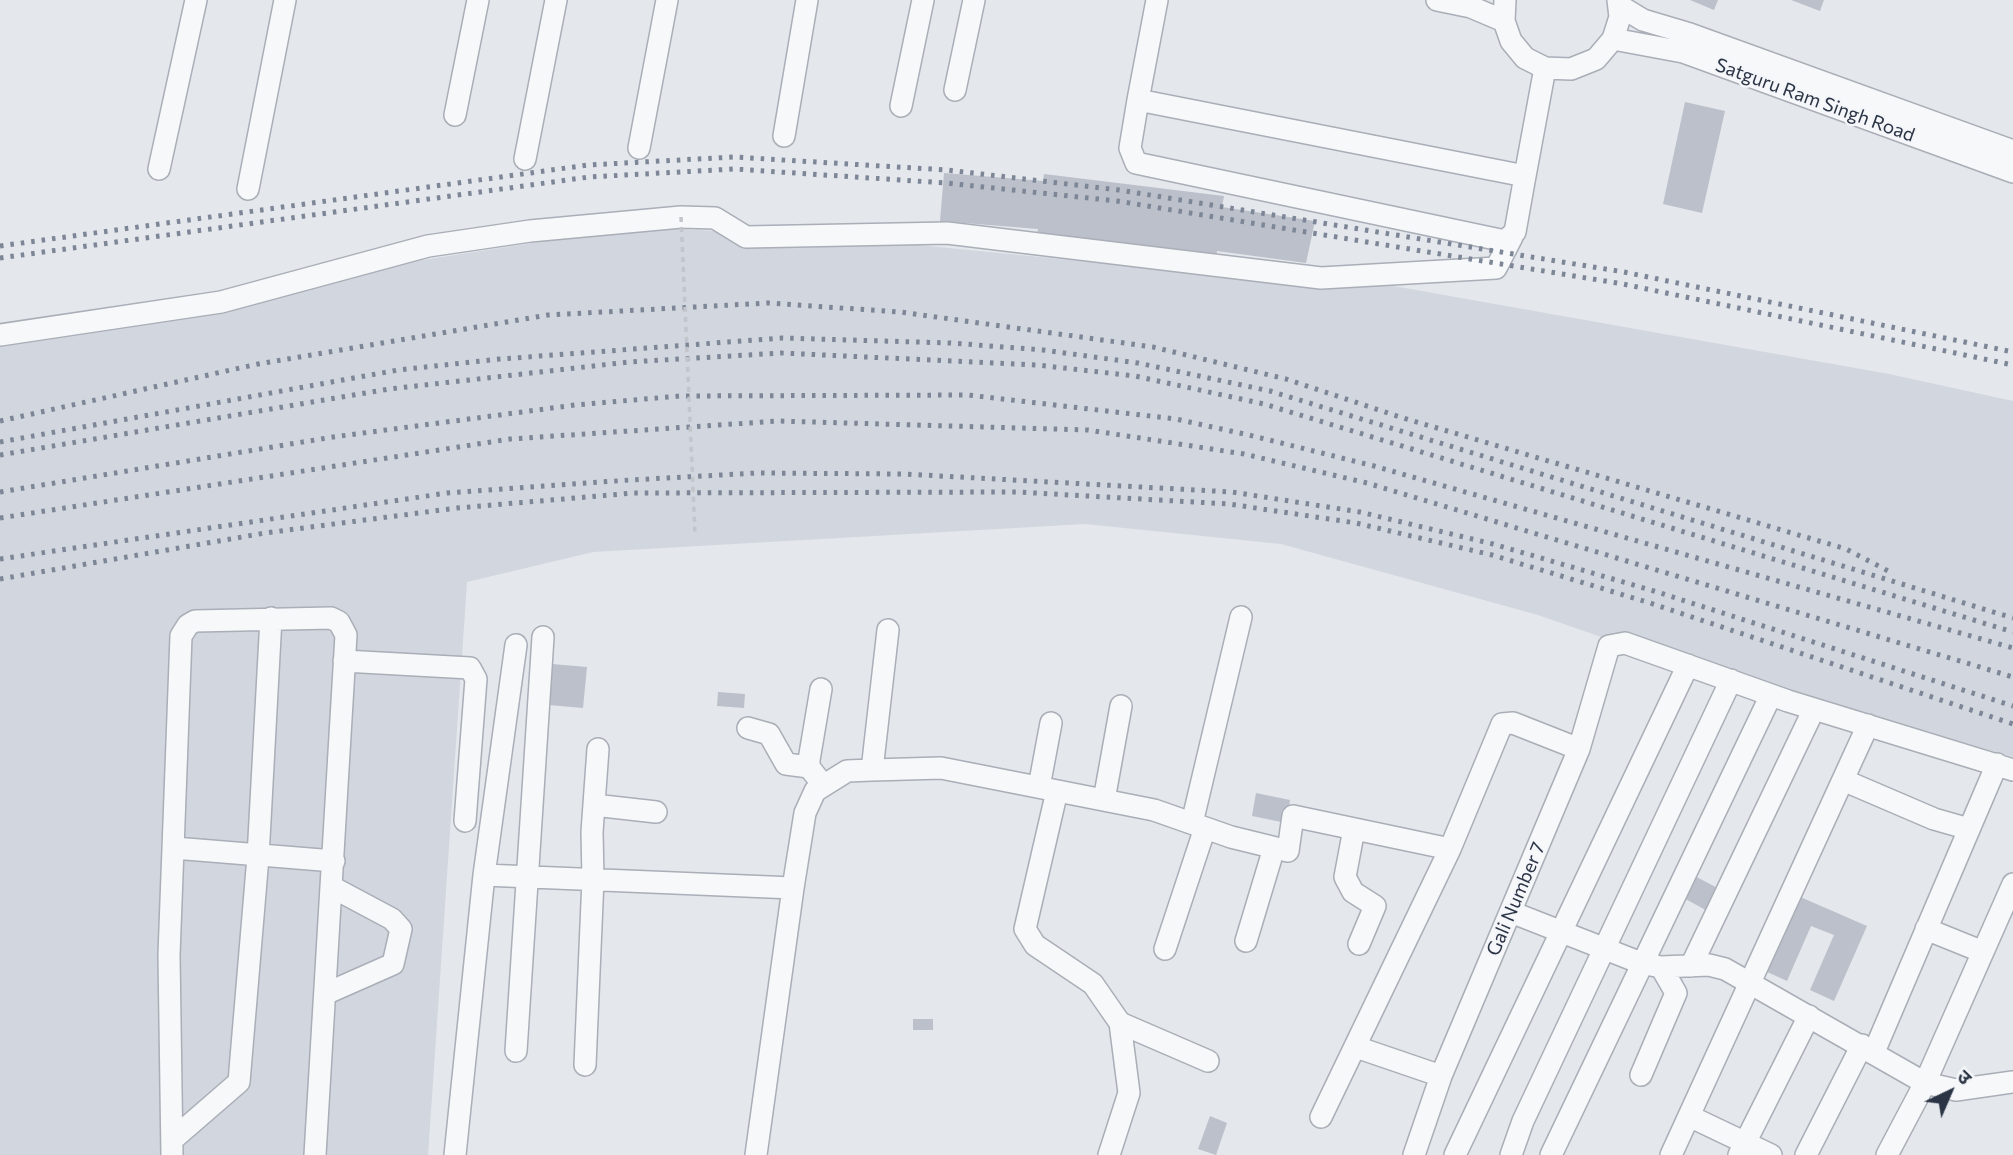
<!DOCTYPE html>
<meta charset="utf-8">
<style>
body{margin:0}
#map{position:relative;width:2013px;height:1155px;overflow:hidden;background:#e4e7ec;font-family:Commissioner,"Noto Sans Devanagari",sans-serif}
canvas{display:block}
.north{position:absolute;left:1915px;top:1057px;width:70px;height:70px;-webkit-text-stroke:5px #f4f6f9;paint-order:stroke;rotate:44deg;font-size:19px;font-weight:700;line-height:28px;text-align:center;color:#2b3445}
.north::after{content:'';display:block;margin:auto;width:24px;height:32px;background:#2b3445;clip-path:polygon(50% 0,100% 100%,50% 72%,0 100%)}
</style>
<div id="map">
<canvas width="2013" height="1155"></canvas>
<div class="north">उ</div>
</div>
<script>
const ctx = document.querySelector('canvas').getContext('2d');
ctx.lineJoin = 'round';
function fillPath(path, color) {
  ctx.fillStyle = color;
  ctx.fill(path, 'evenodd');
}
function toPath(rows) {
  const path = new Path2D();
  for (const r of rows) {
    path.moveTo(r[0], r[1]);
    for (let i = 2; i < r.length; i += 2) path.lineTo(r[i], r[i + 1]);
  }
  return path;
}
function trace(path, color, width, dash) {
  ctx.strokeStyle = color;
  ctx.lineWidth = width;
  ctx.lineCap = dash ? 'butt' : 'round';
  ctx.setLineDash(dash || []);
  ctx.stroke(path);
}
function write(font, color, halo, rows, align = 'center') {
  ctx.font = font + ' Commissioner,sans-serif';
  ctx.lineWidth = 5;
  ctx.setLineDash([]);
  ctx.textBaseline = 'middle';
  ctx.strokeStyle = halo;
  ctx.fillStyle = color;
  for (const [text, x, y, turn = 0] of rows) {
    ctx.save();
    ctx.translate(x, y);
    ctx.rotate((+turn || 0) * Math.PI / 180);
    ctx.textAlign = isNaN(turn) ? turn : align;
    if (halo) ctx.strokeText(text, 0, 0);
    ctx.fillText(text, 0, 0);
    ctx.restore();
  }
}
fillPath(toPath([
 [636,227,837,237,1091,262,1309,271,1889,374,2013,401,2013,757,1653,655,1538,615,1281,544,1085,524,593,552,467,582,428,1155,0,1155,0,338,371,268]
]), '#d2d6de');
fillPath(toPath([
 [1690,0,1718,0,1714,10],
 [1791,0,1824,0,1820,11],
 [1685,102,1725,111,1702,213,1663,204],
 [944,173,1043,181,1044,174,1224,196,1222,207,1315,221,1306,263,1217,251,1216,262,1036,240,1038,229,940,221],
 [552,664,587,667,583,708,549,705],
 [718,692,745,694,744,708,717,706],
 [1256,793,1290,800,1286,823,1252,816],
 [1691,874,1725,892,1713,914,1680,896],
 [1798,896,1867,926,1834,1001,1810,990,1834,935,1811,926,1787,981,1765,971],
 [913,1019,933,1019,933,1030,913,1030],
 [1210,1116,1227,1123,1216,1155,1198,1149]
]), '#bbc0ca');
const minor = toPath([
 [1157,0,1138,100,1525,176,1545,68],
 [1437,0,1471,7,1504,21],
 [1505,0,1504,21,1511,41,1525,58,1545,68,1571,69,1596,59,1613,39,1620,17,1618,0],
 [1620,6,1643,20,1690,34,2013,151],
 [1613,39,1683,52,2013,172],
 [955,90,974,0],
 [1138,100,1130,148,1136,163,1505,241,1515,232,1525,176],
 [901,106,923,0],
 [455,115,478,0],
 [784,136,807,0],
 [639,148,667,0],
 [525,159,556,0],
 [159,169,196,0],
 [248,189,285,0],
 [0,335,221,302,428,246,530,231,681,217,715,218,746,237,947,233,1321,278,1496,268,1512,237],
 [344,661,470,668,476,679,465,821],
 [821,689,809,760,809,767,823,785],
 [748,728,769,734,786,764,809,767],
 [872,770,888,630],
 [1843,780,1934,819,1969,829],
 [1039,787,1051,723],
 [1057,791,1025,929,1035,945,1093,984,1120,1023,1129,1093,1109,1155],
 [1104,800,1121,706],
 [594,805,656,812],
 [1192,823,1241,617],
 [1354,829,1345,877,1353,892,1375,906,1359,944],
 [174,848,334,861],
 [484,875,516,645],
 [1511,912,1641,963,1661,967,1709,965,1725,969,1925,1083,1956,1090,2013,1082],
 [1926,929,1983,952],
 [1246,941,1274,848],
 [1165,949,1205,828],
 [1691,966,1814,709],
 [325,994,393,964,401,929,392,919,332,887],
 [1120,1023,1208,1061],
 [1356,1047,1441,1076],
 [516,1051,543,637],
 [1874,1052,1997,764],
 [585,1065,593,879,592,832,598,749],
 [1641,1075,1676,993,1661,967],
 [1689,1116,1771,1155],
 [1321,1117,1450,849],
 [172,1140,239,1082,258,857,271,618],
 [172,1155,169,955,181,636,188,625,195,621,331,618,339,622,346,635,315,1155],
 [455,1155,484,875,793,888,805,813,815,791,847,771,872,770,941,768,1154,810,1231,837,1288,851,1293,816,1450,849,1502,724,1513,723,1579,749],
 [756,1155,793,888],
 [1414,1155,1441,1076,1579,749,1609,646,1625,643,1788,701,2013,770],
 [1455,1155,1688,665],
 [1511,1155,1523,1121,1731,680],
 [1551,1155,1771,695],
 [1671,1155,1868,725],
 [1739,1155,1809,1016],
 [1806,1155,1862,1045],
 [1887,1155,1925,1083,2013,884]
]);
trace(minor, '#a9aeb7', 24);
trace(minor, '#f7f8fa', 21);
trace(toPath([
 [0,246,588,165,734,157,947,170,1119,190,1624,272,2013,352],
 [0,258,589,177,734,169,946,183,1117,201,1623,284,2013,365],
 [0,421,258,364,548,315,768,303,900,312,1153,347,1286,379,1400,417,1846,549,1894,574],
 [0,442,398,370,500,359,782,338,951,343,1043,350,1138,363,1270,391,2013,618],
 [0,455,389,389,629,362,781,353,1037,365,1135,376,1264,404,2013,632],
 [0,492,333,437,575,405,680,396,968,395,1176,419,1249,435,1374,466,2013,648],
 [0,518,510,439,778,421,1088,430,1244,454,1367,483,2013,677],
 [0,559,447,493,630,480,757,473,904,474,1232,492,1360,512,1493,544,1654,591,2013,706],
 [0,579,265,533,457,508,634,493,1017,492,1229,504,1356,523,1492,555,1650,603,2013,724]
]), '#7d8696', 5, [3.5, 7]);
trace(toPath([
 [681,217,695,534]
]), '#c2c5cb', 3.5, [5, 5]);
write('19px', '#2b3445', '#f4f6f9', [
 ["Satguru Ram Singh Road",1815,100,20],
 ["Gali Number 7",1516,899,-67]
]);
</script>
